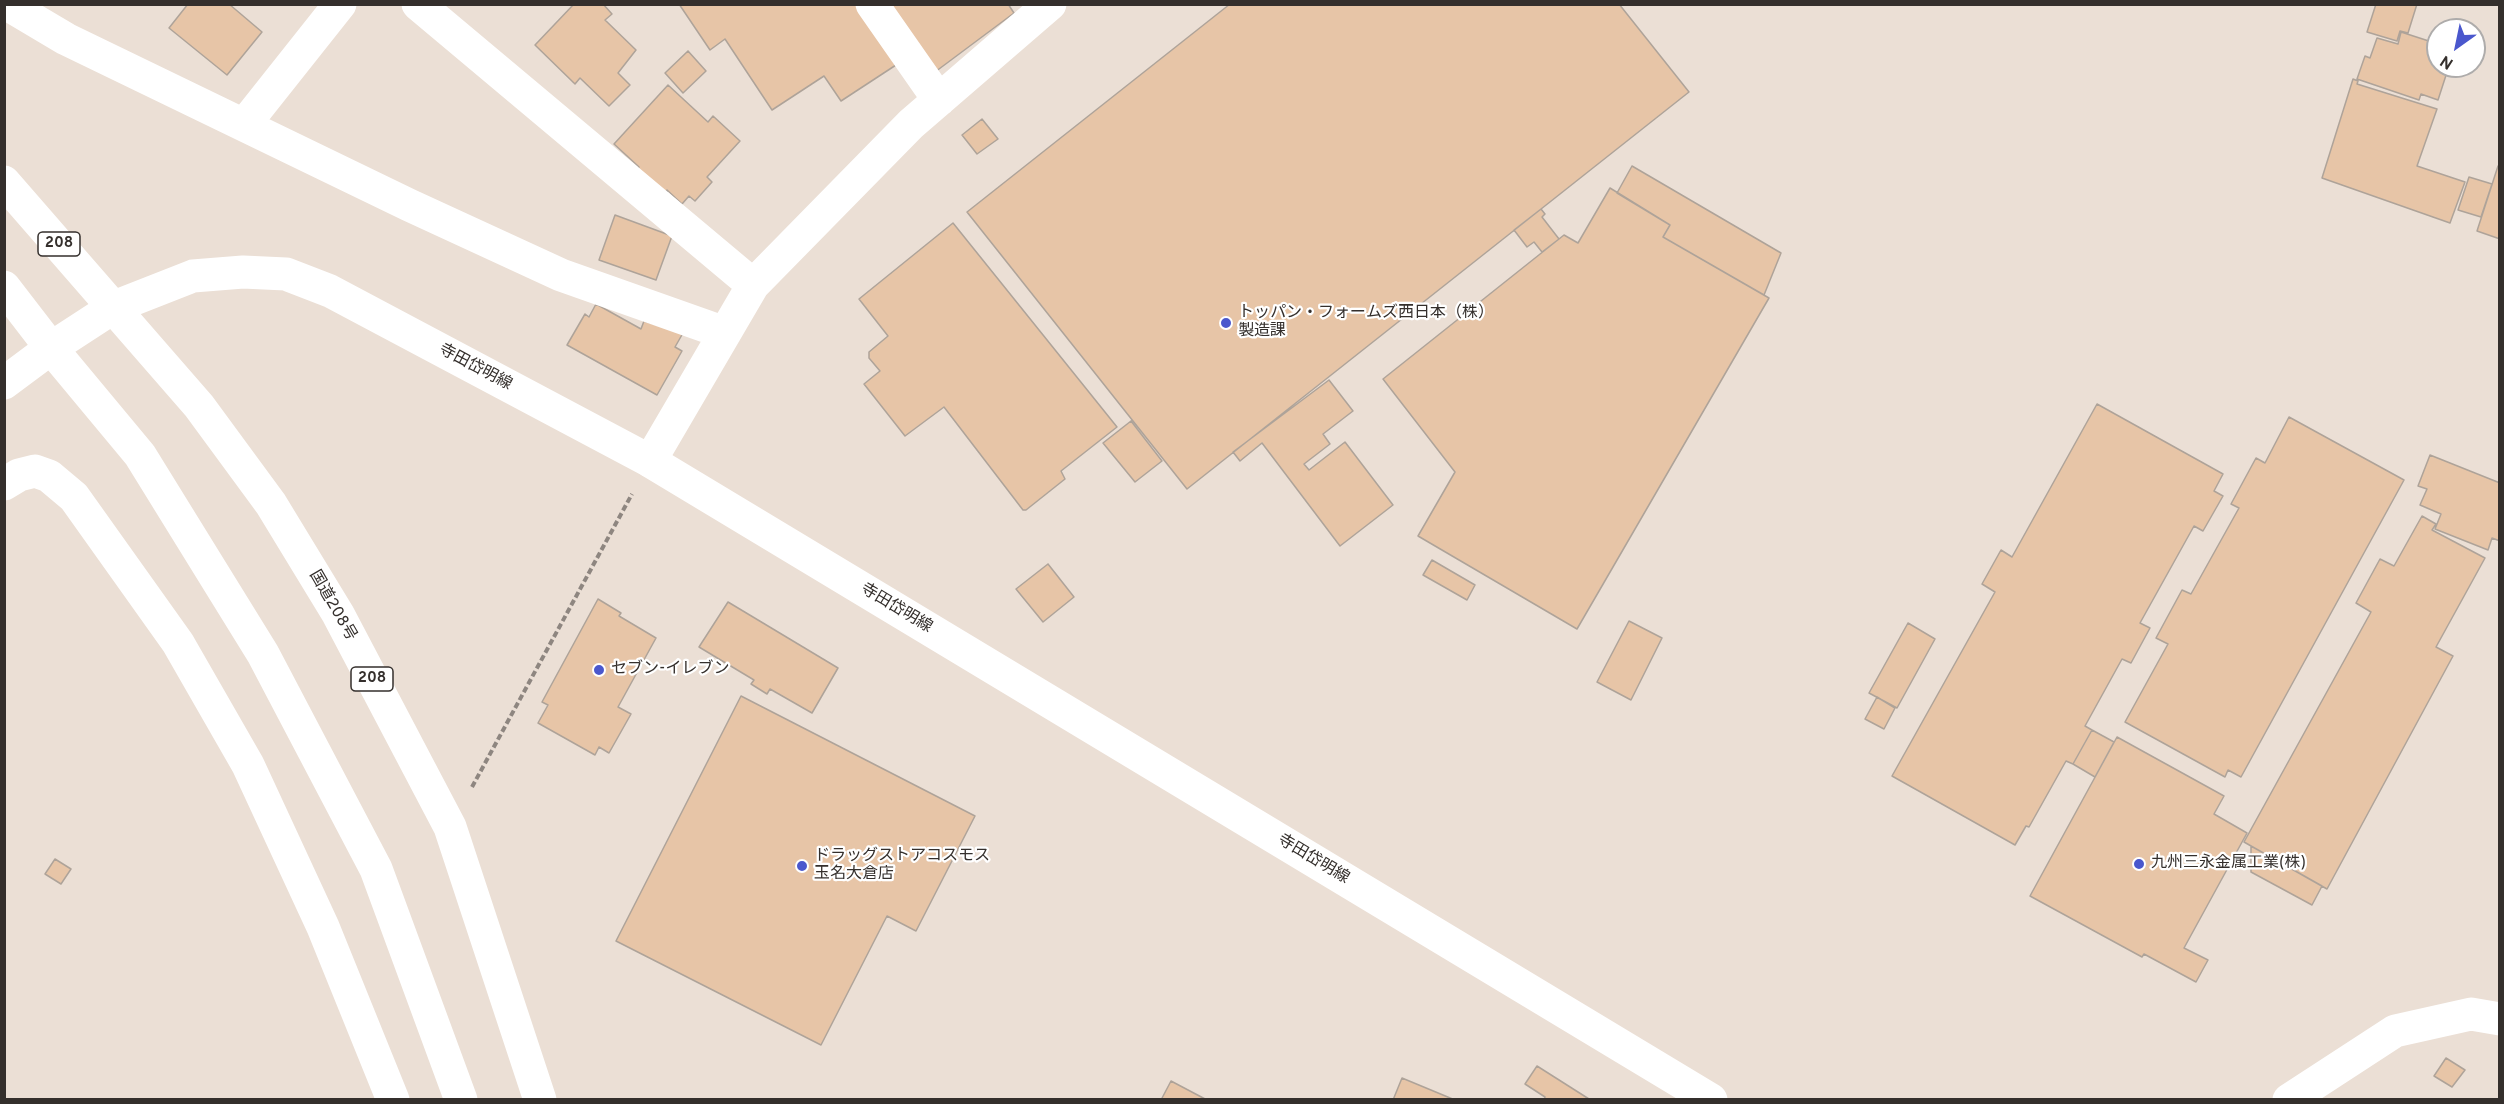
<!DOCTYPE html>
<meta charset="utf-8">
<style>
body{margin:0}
#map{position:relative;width:2504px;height:1104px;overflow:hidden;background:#ebdfd5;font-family:Overpass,sans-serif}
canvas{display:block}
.frame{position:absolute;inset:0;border:6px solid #342f2c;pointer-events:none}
.north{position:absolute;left:2426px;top:18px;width:60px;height:60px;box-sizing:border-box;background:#fff;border:2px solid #aeacab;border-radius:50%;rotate:213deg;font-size:16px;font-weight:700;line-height:24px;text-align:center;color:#342f2c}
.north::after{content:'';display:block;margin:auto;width:21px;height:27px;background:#4a57cd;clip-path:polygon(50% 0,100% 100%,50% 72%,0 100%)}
</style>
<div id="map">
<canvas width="2504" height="1104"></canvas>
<div class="frame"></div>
<div class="north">N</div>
</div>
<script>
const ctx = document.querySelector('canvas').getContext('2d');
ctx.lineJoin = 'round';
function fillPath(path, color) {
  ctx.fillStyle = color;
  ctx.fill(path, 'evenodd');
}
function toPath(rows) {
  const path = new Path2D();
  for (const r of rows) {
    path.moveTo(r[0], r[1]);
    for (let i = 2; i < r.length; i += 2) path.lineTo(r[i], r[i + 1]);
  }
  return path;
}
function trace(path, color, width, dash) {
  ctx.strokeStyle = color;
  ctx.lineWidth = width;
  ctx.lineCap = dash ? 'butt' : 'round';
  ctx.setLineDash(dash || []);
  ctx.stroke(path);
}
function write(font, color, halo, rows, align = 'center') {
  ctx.font = font + ' Overpass,"Noto Sans JP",sans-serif';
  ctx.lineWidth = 4.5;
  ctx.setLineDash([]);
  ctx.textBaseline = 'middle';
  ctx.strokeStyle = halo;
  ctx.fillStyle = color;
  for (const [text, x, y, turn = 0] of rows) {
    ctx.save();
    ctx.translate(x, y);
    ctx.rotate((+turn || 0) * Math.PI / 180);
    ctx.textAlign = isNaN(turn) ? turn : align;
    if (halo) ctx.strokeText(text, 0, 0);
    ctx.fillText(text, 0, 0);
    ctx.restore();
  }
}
const building = toPath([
 [188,4,229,4,262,32,227,75,169,28,188,4],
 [574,4,603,4,612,14,605,20,636,50,618,73,630,85,609,106,580,78,575,84,535,45,574,4],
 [679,4,856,4,896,65,841,101,824,76,772,110,725,39,710,50,679,4],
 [884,4,1008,4,1014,13,935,72,884,4],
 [1230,4,1619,4,1689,92,1187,489,967,212,1230,4],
 [2376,4,2417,4,2408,33,2400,31,2397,41,2367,32,2376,4],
 [2401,32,2438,44,2438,66,2449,66,2438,100,2421,94,2419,100,2357,79,2365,56,2370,58,2377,38,2398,44,2401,32],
 [688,51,706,71,683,93,665,73,688,51],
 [2353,79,2358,81,2357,84,2437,109,2417,166,2465,182,2450,223,2322,178,2353,79],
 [668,85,708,122,713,116,740,141,707,177,712,182,695,201,689,196,682,204,667,190,663,195,636,171,639,167,614,144,668,85],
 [982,119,998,139,977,154,962,135,982,119],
 [1632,166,1781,253,1764,295,1663,237,1670,225,1617,193,1632,166],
 [2498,166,2500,167,2500,239,2477,231,2498,166],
 [2469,177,2492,184,2481,217,2458,210,2469,177],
 [1610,188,1670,225,1663,237,1769,298,1577,629,1418,536,1455,472,1383,379,1564,235,1578,243,1610,188],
 [1541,209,1545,214,1542,217,1559,239,1542,252,1534,242,1527,247,1514,230,1541,209],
 [615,215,672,236,656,280,599,260,615,215],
 [953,223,1117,427,1061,471,1065,479,1026,510,1023,510,944,407,905,436,864,384,880,371,869,358,869,352,888,336,859,299,953,223],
 [596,304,641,329,644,321,683,333,675,347,682,351,657,395,567,345,585,314,589,317,596,304],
 [1329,380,1353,411,1323,434,1330,444,1304,464,1309,470,1345,442,1393,505,1340,546,1262,443,1240,461,1233,452,1329,380],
 [2097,404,2223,474,2214,491,2223,496,2203,531,2194,526,2140,623,2150,628,2131,663,2122,659,2085,726,2092,730,2073,764,2066,761,2029,827,2026,826,2015,845,1892,776,1995,592,1982,584,2001,550,2012,557,2097,404],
 [2289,417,2404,480,2241,777,2228,770,2225,777,2125,722,2168,644,2156,638,2182,590,2191,594,2239,508,2231,504,2256,458,2265,463,2289,417],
 [1131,421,1162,461,1135,482,1103,443,1131,421],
 [2430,455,2500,483,2500,541,2492,538,2488,550,2435,529,2441,514,2420,505,2427,489,2418,486,2430,455],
 [2422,516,2436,524,2432,530,2485,558,2436,647,2453,656,2327,889,2244,842,2371,612,2356,603,2380,559,2394,566,2422,516],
 [1432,560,1475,585,1467,600,1423,575,1432,560],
 [1048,564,1074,597,1043,622,1016,589,1048,564],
 [598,599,621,613,619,616,656,638,618,707,631,714,609,753,599,747,595,755,538,723,548,705,542,702,598,599],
 [728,602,838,668,812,713,770,689,767,694,751,684,754,680,699,647,728,602],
 [1629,621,1662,638,1631,700,1597,682,1629,621],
 [1908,623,1935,639,1897,708,1869,693,1908,623],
 [741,696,975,816,916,931,887,916,821,1045,616,941,741,696],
 [1877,697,1895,708,1884,729,1865,719,1877,697],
 [2092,730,2114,742,2095,777,2073,764,2092,730],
 [2117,737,2224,796,2214,814,2247,833,2184,948,2208,960,2196,982,2144,954,2142,957,2030,896,2117,737],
 [2251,846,2322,886,2312,905,2251,872,2251,846],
 [55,859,71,869,61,884,45,874,55,859],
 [2446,1058,2465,1070,2452,1087,2434,1076,2446,1058],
 [1537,1066,1589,1099,1588,1100,1544,1100,1545,1097,1525,1084,1537,1066],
 [1402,1078,1455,1100,1393,1100,1402,1078],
 [1171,1081,1207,1100,1161,1100,1171,1081]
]);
fillPath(building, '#e7c5a7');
trace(building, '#aea399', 1.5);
trace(toPath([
 [472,787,632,494]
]), '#8e8680', 4, [6, 3]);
trace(toPath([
 [7,4,66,39,409,205,561,275,725,333],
 [418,4,753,285],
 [872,4,939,100],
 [244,125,340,4],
 [650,461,753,285,911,124,1050,4],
 [4,484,19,475,35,471,49,476,74,497,178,643,248,765,323,927,393,1100],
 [2289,1100,2395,1031,2471,1014,2500,1019]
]), '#fff', 33);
trace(toPath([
 [4,383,51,348,114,307,193,276,243,272,286,274,330,291,650,461,1711,1100]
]), '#fff', 33);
trace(toPath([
 [4,182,199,406,271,504,338,614,450,827,540,1100],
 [4,287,51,348,140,455,263,654,376,869,461,1100]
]), '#fff', 33);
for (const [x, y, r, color] of [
 [1226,323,6,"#4a57cd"],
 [599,670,6,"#4a57cd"],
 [2139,864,6,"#4a57cd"],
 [802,866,6,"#4a57cd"]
]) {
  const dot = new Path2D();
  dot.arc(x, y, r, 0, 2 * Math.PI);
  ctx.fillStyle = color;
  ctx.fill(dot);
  trace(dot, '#fff', 2);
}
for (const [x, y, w] of [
 [59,244,42],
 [372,679,42]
]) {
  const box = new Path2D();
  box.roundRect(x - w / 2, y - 12, w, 24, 4.5);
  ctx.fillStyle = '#fff';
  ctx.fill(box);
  trace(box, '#342f2c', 1.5);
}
write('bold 15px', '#342f2c', null, [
 ["208",59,244],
 ["208",372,679]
]);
write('16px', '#342f2c', '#fff', [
 ["トッパン・フォームズ西日本（株）",1238,314],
 ["製造課",1238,332],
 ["セブン-イレブン",611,670],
 ["ドラッグストアコスモス",814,857],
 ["玉名大倉店",814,875],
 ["九州三永金属工業(株)",2151,864]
], 'left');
write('16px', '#342f2c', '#fff', [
 ["寺田岱明線",475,368,28],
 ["国道208号",332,606,60],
 ["寺田岱明線",896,609,31],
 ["寺田岱明線",1313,860,31]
]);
</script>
